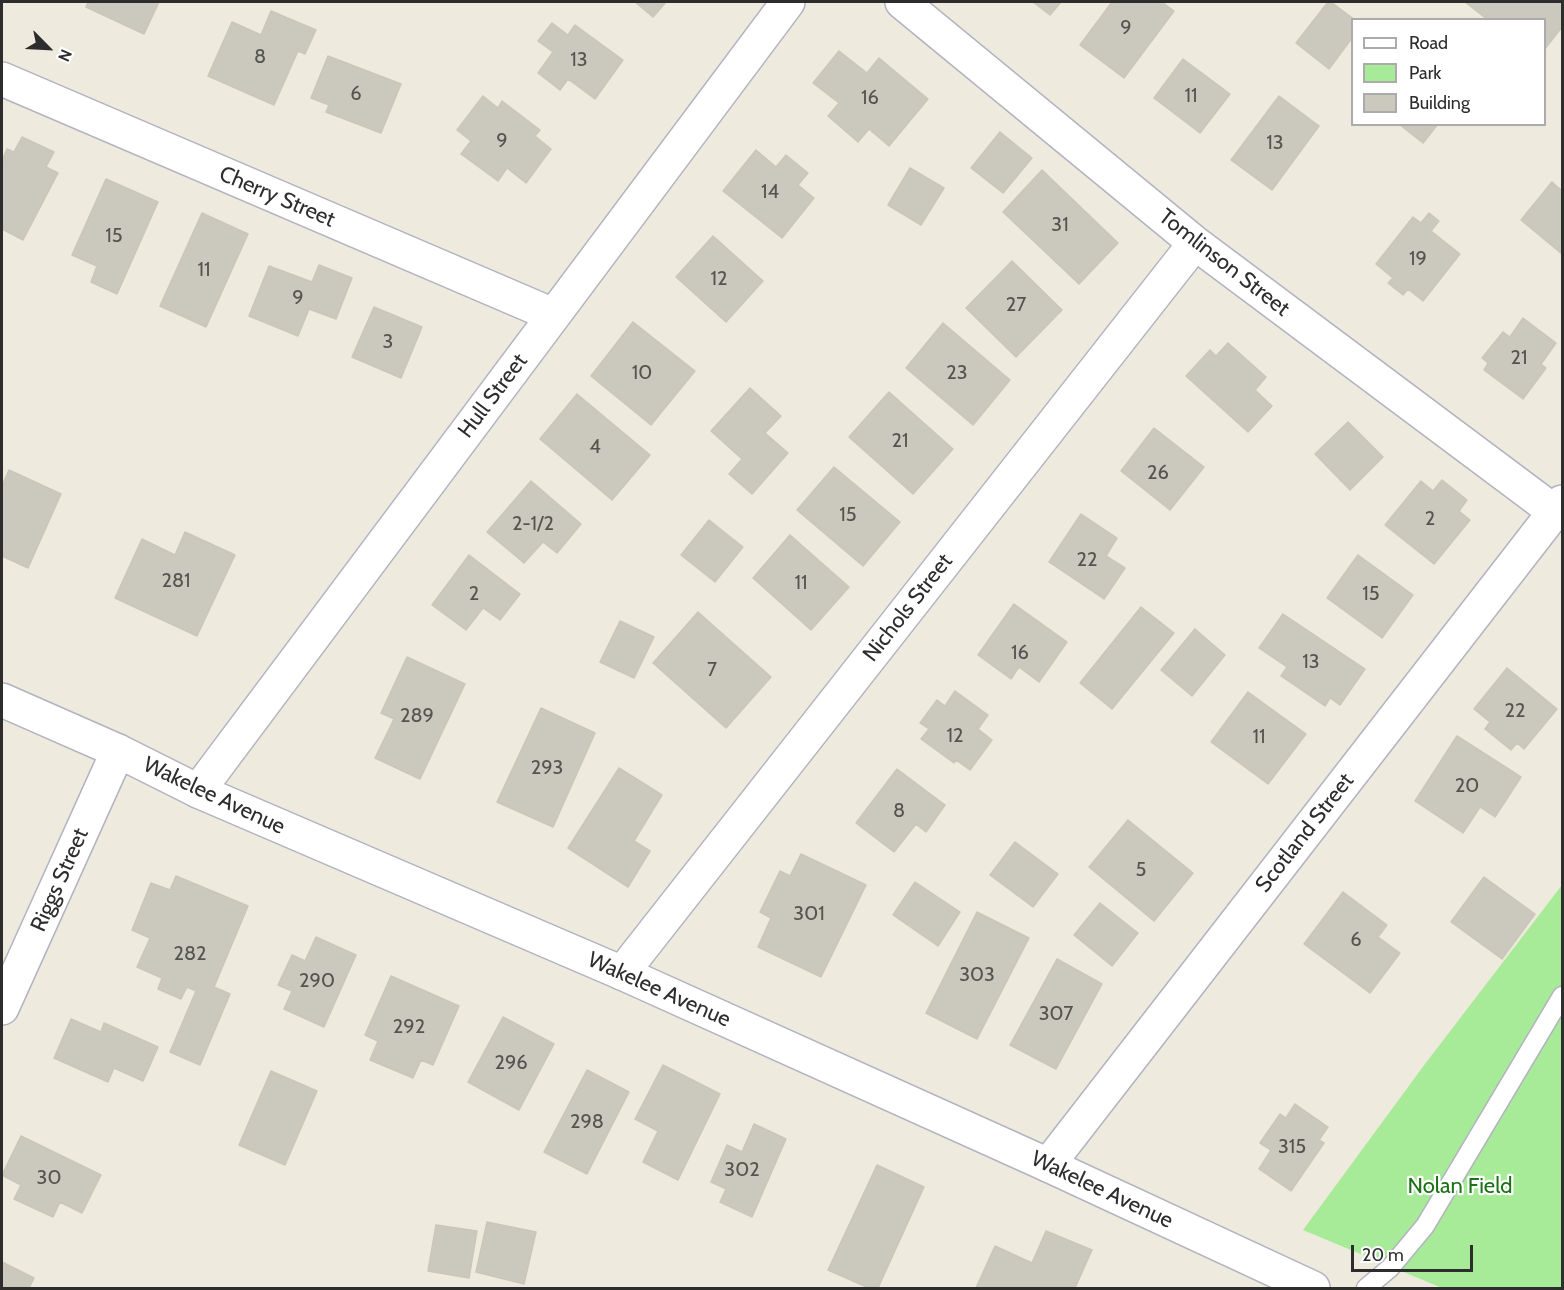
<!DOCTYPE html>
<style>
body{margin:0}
#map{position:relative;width:1564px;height:1290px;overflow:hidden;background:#efeade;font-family:Cabin,sans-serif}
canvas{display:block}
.frame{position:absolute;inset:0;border:3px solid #2d2d2d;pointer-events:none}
.legend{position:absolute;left:1351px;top:18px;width:195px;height:108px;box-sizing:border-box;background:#fff;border:2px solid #ababab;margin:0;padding:8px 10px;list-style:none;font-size:18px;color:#2d2d2d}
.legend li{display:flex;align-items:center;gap:12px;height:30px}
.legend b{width:30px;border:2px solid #ababab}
.north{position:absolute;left:18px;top:18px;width:60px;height:60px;-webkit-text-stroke:4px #fff;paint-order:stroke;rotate:114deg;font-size:16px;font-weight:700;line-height:24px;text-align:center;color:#2d2d2d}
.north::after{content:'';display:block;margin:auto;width:21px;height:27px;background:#2d2d2d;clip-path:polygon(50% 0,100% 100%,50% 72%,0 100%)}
.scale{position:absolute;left:1351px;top:1245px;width:122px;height:27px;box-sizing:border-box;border:3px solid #2d2d2d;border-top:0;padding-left:8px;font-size:18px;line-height:21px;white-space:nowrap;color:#2d2d2d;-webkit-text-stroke:4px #fff;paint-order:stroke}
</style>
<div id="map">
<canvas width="1564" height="1290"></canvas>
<div class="frame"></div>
<ul class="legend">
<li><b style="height:8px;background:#fff"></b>Road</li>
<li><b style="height:16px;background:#a7ea97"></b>Park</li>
<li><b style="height:16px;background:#cbc8bd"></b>Building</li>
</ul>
<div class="north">N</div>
<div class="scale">20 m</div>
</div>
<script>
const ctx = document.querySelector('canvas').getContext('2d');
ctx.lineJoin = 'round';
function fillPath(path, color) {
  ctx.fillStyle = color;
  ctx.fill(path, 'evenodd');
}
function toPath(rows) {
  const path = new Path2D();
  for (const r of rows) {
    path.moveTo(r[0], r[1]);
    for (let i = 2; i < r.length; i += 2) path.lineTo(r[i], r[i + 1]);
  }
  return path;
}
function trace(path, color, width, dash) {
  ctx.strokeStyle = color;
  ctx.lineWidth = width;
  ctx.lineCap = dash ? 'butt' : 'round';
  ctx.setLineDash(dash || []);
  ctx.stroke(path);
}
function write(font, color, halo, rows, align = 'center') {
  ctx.font = font + ' Cabin,sans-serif';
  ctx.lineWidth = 4.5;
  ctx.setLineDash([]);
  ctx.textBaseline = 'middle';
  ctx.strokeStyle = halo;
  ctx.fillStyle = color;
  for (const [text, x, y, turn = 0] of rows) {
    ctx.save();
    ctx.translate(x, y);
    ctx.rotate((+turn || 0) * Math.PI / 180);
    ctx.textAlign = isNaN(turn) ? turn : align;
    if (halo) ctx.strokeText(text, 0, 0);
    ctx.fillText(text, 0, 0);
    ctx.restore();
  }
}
fillPath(toPath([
 [1562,885,1562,1288,1442,1288,1303,1230,1425,1064]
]), '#a7ea97');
const building = toPath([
 [88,2,159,2,144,34,86,7,88,2],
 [635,2,666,2,653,17,635,2],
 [1033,2,1061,2,1050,15,1033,2],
 [1112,2,1162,2,1174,11,1124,78,1080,45,1112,2],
 [1328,2,1331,2,1355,20,1352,20,1352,38,1329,69,1296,43,1328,2],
 [1465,2,1562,2,1562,27,1544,50,1544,20,1488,20,1465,2],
 [271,11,316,30,305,54,298,51,274,105,208,76,232,22,261,35,271,11],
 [552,23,568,35,575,25,623,60,595,99,568,79,560,90,538,73,553,52,538,41,552,23],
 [839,51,867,73,879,58,928,99,889,146,869,129,858,142,828,116,839,103,813,83,839,51],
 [328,56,401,84,381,133,326,112,329,105,311,98,328,56],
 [1183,59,1230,94,1200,133,1154,98,1183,59],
 [483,96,498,108,502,101,540,130,535,136,551,149,526,183,507,168,498,181,461,154,471,141,457,130,483,96],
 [1279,96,1319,126,1272,190,1231,160,1279,96],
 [1399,124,1438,124,1423,143,1399,124],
 [1000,132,1032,158,1003,193,971,168,1000,132],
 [22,137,54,152,46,167,58,173,23,240,2,229,2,161,7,149,14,152,22,137],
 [756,150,776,167,786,155,808,173,798,185,814,198,782,238,723,191,756,150],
 [910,168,944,188,921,225,888,205,910,168],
 [1042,170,1118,243,1079,284,1003,212,1042,170],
 [106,179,158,202,117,294,91,282,97,266,72,255,106,179],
 [1552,182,1562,191,1562,254,1521,220,1552,182],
 [202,213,248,234,206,327,160,306,202,213],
 [1429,213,1439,221,1431,231,1460,254,1423,301,1408,289,1403,295,1388,283,1393,278,1376,264,1413,217,1421,223,1429,213],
 [713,236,763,281,726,322,676,277,713,236],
 [1012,261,1062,310,1016,357,966,308,1012,261],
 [319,265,352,278,336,319,309,309,298,336,249,316,269,266,312,282,319,265],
 [374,307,422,327,401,378,352,357,374,307],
 [1523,318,1556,343,1541,364,1546,368,1523,399,1484,370,1488,363,1482,358,1503,332,1510,337,1523,318],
 [633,322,695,371,651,425,591,376,633,322],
 [943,323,1010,380,973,425,906,368,943,323],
 [1228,343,1266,377,1255,390,1272,406,1248,432,1186,376,1210,350,1216,356,1228,343],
 [750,388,781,416,765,433,788,453,752,494,729,474,742,459,711,431,750,388],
 [889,392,953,449,913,494,849,437,889,392],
 [577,394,650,455,612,500,540,439,577,394],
 [1348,422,1383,457,1350,490,1315,454,1348,422],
 [1154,428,1204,467,1170,510,1121,471,1154,428],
 [834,467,900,522,863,566,797,510,834,467],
 [9,470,61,494,28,568,2,556,2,486,9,470],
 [1442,480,1467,500,1459,511,1470,520,1434,564,1385,525,1421,481,1433,491,1442,480],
 [531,481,581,524,557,553,543,542,524,563,487,532,531,481],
 [1081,514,1117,538,1106,556,1125,568,1104,599,1049,562,1081,514],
 [709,520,743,547,715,582,681,555,709,520],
 [185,532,235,555,197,636,115,598,142,539,175,555,185,532],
 [790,535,849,587,811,630,753,578,790,535],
 [469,555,520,594,500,620,483,608,466,630,432,605,469,555],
 [1358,555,1413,595,1382,638,1327,598,1358,555],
 [1014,604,1067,642,1039,682,1019,667,1011,679,978,655,1014,604],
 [1141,607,1174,633,1112,709,1080,683,1141,607],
 [698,612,771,677,726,728,653,663,698,612],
 [1283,614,1365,669,1340,705,1330,698,1325,706,1281,676,1287,667,1259,648,1283,614],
 [620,621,654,637,634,678,600,662,620,621],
 [1195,629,1225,655,1192,696,1161,670,1195,629],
 [407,657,465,684,420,779,375,758,394,719,381,713,407,657],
 [1507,668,1557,709,1524,749,1517,743,1511,750,1485,729,1490,722,1474,709,1507,668],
 [955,691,988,715,978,729,992,740,970,770,956,760,954,763,921,739,929,729,920,723,937,700,945,706,955,691],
 [1248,692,1306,734,1268,784,1211,742,1248,692],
 [541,708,595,733,553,827,497,802,541,708],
 [1457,736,1521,777,1495,817,1480,807,1463,833,1415,801,1457,736],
 [619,768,662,795,634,841,650,851,628,887,568,848,619,768],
 [897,769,945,805,926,832,916,824,894,852,856,823,897,769],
 [1128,820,1193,873,1154,921,1089,867,1128,820],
 [1015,842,1058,874,1033,907,990,875,1015,842],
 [801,854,866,885,821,977,758,947,771,918,760,912,780,871,790,876,801,854],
 [176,876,248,906,214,987,230,994,200,1065,170,1052,196,991,187,987,181,999,158,989,162,978,137,967,150,938,132,930,151,883,170,890,176,876],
 [1484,877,1535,914,1502,959,1451,922,1484,877],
 [915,882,960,912,938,946,893,915,915,882],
 [1343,892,1387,925,1378,937,1400,953,1370,993,1304,944,1343,892],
 [1100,903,1138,933,1112,966,1074,935,1100,903],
 [977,912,1029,938,977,1039,926,1013,977,912],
 [316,937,356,955,324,1027,284,1009,292,991,278,985,292,955,305,961,316,937],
 [1057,959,1102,984,1056,1069,1010,1045,1057,959],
 [391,976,459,1006,433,1065,421,1060,413,1078,370,1060,378,1041,365,1035,391,976],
 [503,1017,554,1044,519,1110,468,1082,503,1017],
 [71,1019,101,1032,104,1023,158,1047,143,1081,114,1068,108,1082,54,1058,71,1019],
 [663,1065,720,1094,678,1180,643,1162,658,1131,635,1119,663,1065],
 [587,1070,629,1092,587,1174,544,1152,587,1070],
 [271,1071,317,1091,285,1165,239,1145,271,1071],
 [1295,1104,1328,1127,1319,1140,1324,1143,1291,1191,1259,1169,1271,1150,1260,1143,1280,1114,1286,1118,1295,1104],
 [754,1124,786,1139,752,1217,720,1202,726,1189,711,1182,727,1145,742,1152,754,1124],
 [21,1136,101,1175,82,1213,60,1202,53,1217,14,1199,21,1185,2,1175,21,1136],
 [877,1165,924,1187,878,1288,869,1288,828,1270,877,1165],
 [487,1222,536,1232,524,1284,476,1272,487,1222],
 [436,1225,477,1231,469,1278,428,1271,436,1225],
 [1046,1231,1092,1250,1075,1288,976,1288,995,1246,1032,1263,1046,1231],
 [2,1262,34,1278,29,1288,2,1288,2,1262]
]);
fillPath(building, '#cbc8bd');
trace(building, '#cbc7b7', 1.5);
const service = toPath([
 [1366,1288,1390,1268,1425,1226,1562,996]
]);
const minor = toPath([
 [902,2,1195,243,1555,512],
 [2,79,553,315],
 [198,791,788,2],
 [622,973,1195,243],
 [2,1008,118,751],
 [1048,1165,1562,502]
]);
const secondary = toPath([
 [2,700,118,751,198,791,622,973,1048,1165,1313,1288]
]);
trace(service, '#b2b3c1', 21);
trace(minor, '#b2b3c1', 36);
trace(secondary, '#b2b3c1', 36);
trace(service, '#fff', 18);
trace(minor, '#fff', 33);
trace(secondary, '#fff', 33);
write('20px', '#545451', null, [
 ["9",1126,28],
 ["8",260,57],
 ["13",579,60],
 ["6",356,94],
 ["11",1191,96],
 ["16",870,98],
 ["9",502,141],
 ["13",1275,143],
 ["14",770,192],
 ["31",1060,225],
 ["15",114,236],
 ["19",1418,259],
 ["11",204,270],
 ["12",719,279],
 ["9",298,298],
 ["27",1016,305],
 ["3",388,342],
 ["21",1519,358],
 ["10",642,373],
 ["23",957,373],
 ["21",900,441],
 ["4",595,447],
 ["26",1158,473],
 ["15",848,515],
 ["2",1430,519],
 ["2-1/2",533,524],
 ["22",1087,560],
 ["281",176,581],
 ["11",801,583],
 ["2",474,594],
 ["15",1371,594],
 ["16",1020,653],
 ["13",1311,662],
 ["7",712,670],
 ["22",1515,711],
 ["289",417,716],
 ["12",955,736],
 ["11",1259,737],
 ["293",547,768],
 ["20",1467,786],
 ["8",899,811],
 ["5",1141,870],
 ["301",809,914],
 ["6",1356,940],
 ["282",190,954],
 ["303",977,975],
 ["290",317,981],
 ["307",1056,1014],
 ["292",409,1027],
 ["296",511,1063],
 ["298",587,1122],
 ["315",1292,1147],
 ["302",742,1170],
 ["30",49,1178]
]);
write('22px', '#2d2d2d', '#fff', [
 ["Cherry Street",277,197,23],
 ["Tomlinson Street",1224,263,38],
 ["Hull Street",493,396,-53],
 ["Nichols Street",908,608,-52],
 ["Wakelee Avenue",214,796,25],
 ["Scotland Street",1305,833,-52],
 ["Riggs Street",60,880,-66],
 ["Wakelee Avenue",659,990,24],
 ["Wakelee Avenue",1102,1190,25]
]);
write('22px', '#1a7215', '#fff', [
 ["Nolan Field",1460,1187]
]);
</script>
